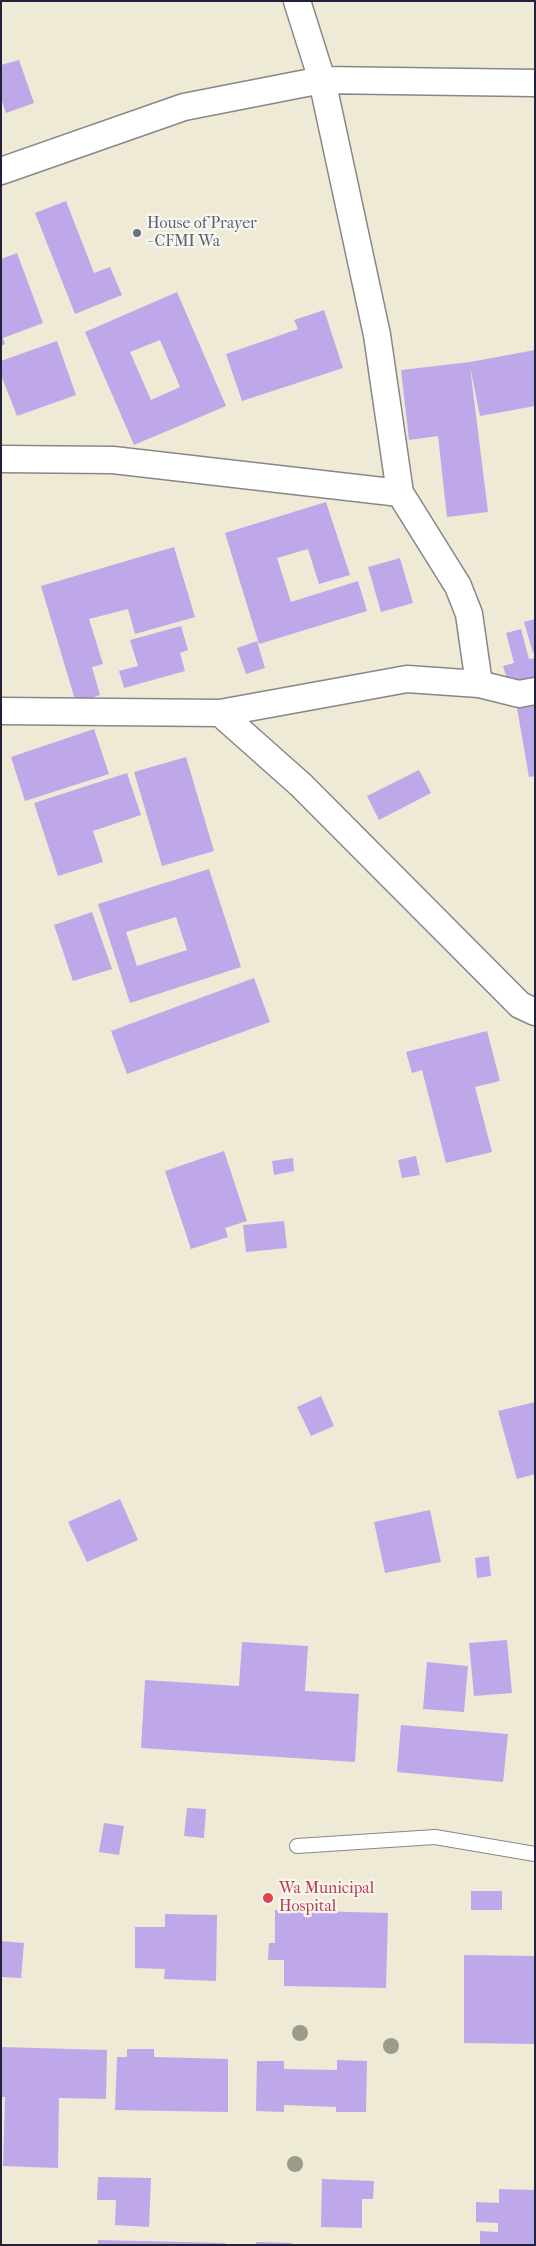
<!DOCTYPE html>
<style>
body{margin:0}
#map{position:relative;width:536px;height:2246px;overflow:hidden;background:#efead5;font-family:"IM FELL French Canon",serif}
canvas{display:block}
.frame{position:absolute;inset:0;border:2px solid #22223b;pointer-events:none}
</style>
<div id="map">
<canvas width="536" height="2246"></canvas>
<div class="frame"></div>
</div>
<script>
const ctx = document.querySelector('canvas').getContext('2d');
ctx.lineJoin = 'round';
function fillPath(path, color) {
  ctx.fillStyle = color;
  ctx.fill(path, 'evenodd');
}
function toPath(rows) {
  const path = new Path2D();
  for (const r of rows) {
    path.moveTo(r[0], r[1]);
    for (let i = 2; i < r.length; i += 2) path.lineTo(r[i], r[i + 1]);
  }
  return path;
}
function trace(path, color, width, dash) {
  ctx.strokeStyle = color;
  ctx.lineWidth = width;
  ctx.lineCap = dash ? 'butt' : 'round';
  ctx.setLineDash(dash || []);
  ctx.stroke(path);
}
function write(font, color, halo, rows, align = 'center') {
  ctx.font = font + ' "IM FELL French Canon",serif';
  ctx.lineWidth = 4.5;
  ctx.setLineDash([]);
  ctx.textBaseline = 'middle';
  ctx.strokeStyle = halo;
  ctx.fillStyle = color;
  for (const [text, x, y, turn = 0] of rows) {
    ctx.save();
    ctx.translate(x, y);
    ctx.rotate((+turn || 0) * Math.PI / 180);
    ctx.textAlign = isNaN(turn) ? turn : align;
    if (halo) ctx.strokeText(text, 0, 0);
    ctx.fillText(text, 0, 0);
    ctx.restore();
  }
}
fillPath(toPath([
 [19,60,34,103,6,113,1,98,1,65],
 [66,201,94,273,110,267,122,295,75,314,35,213],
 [17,253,43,323,3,338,5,344,1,346,1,259],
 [177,292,226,406,134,445,85,332],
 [160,340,180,387,151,400,130,352],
 [324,310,343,368,242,401,226,354,298,329,294,320],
 [57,341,76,395,17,416,1,375,1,361],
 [535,350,535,406,480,416,470,367,488,512,447,517,438,436,409,440,401,370,470,362],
 [326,502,350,575,319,584,308,549,277,558,291,602,358,581,367,611,259,644,225,533],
 [174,547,195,617,135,634,128,609,89,619,103,664,92,667,100,695,76,703,41,586],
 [400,558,413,603,381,612,368,567],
 [535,619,535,652,533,653,524,622],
 [181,626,188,650,180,653,185,671,124,688,119,671,138,666,130,640],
 [521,629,529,659,535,658,535,677,509,684,503,666,514,663,506,633],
 [257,641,265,668,246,674,237,648],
 [535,705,535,776,529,777,517,708],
 [94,729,109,774,25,801,11,757],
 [186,757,214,851,162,866,134,772],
 [419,770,431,793,379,820,367,796],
 [127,773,141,815,93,831,103,862,58,876,34,803],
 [209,869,241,967,130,1003,98,904],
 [176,917,187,950,137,966,126,932],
 [92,912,112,969,73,981,54,925],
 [254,978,270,1022,127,1074,111,1031],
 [487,1031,500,1081,475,1087,492,1152,446,1163,422,1070,412,1073,406,1052],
 [224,1151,247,1221,225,1228,228,1237,191,1249,165,1171],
 [416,1156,420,1175,402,1178,398,1160],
 [293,1158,294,1171,274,1175,272,1161],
 [284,1221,287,1248,246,1252,243,1225],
 [321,1396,334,1426,311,1436,297,1407],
 [535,1402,535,1474,517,1479,498,1411],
 [120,1499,138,1540,87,1562,68,1522],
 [430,1510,441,1562,385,1573,374,1522],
 [489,1556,491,1576,477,1578,475,1558],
 [507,1640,512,1693,474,1696,469,1643],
 [242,1642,308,1646,305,1691,359,1694,355,1762,141,1748,145,1680,239,1686],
 [427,1662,468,1666,464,1712,423,1709],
 [401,1725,508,1734,503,1782,397,1772],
 [187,1808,206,1809,204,1838,184,1836],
 [104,1823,124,1826,119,1855,99,1852],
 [471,1891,502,1891,502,1910,471,1910],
 [275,1910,388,1913,386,1988,284,1986,284,1960,268,1960,269,1943,275,1943],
 [165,1914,217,1915,216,1981,164,1979,165,1969,135,1968,135,1927,165,1927],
 [1,1941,24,1943,21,1978,1,1977],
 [464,1955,535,1956,535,2044,464,2043],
 [1,2047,107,2050,106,2099,59,2098,58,2168,3,2166,5,2097,1,2097],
 [127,2049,154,2049,154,2057,228,2059,228,2112,115,2110,117,2057,127,2057],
 [337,2060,367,2061,366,2112,336,2112,336,2107,284,2105,284,2112,256,2111,257,2061,284,2061,284,2069,337,2070],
 [98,2177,151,2178,149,2227,115,2225,116,2200,97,2200],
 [322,2179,374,2181,373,2199,362,2199,362,2228,321,2227],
 [499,2189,535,2190,535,2245,480,2245,480,2231,498,2232,498,2223,476,2222,476,2202,499,2203],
 [98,2240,225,2243,225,2245,98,2245],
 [256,2242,292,2243,292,2245,256,2245]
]), '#bea8e9');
const lane = toPath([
 [297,1846,435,1837,535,1854]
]);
const street = toPath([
 [297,1,322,80,377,335,400,493],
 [1,171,184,107,322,80,535,83],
 [1,459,113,460,400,493,458,586,469,614,479,684],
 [1,711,220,713,301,785,520,1005,535,1012],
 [220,713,407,679,479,684,519,694,535,691]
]);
trace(lane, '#888688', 16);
trace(street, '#888688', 29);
trace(lane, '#fff', 14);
trace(street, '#fff', 26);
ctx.fillStyle = '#9a9b89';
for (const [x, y] of [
 [300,2033],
 [391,2046],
 [295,2164]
]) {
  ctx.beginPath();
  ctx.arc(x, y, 8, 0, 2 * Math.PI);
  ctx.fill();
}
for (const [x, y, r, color] of [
 [137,233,5,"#6b7280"],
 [268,1898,6,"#e0444e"]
]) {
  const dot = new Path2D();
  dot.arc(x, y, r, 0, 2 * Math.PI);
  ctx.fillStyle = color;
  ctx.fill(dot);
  trace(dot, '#f6f6f2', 2);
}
write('16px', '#5b616d', '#f6f6f2', [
 ["House of Prayer",147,224],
 ["- CFMI Wa",147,242]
], 'left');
write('16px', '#be3a42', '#f6f6f2', [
 ["Wa Municipal",279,1889],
 ["Hospital",279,1907]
], 'left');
</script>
